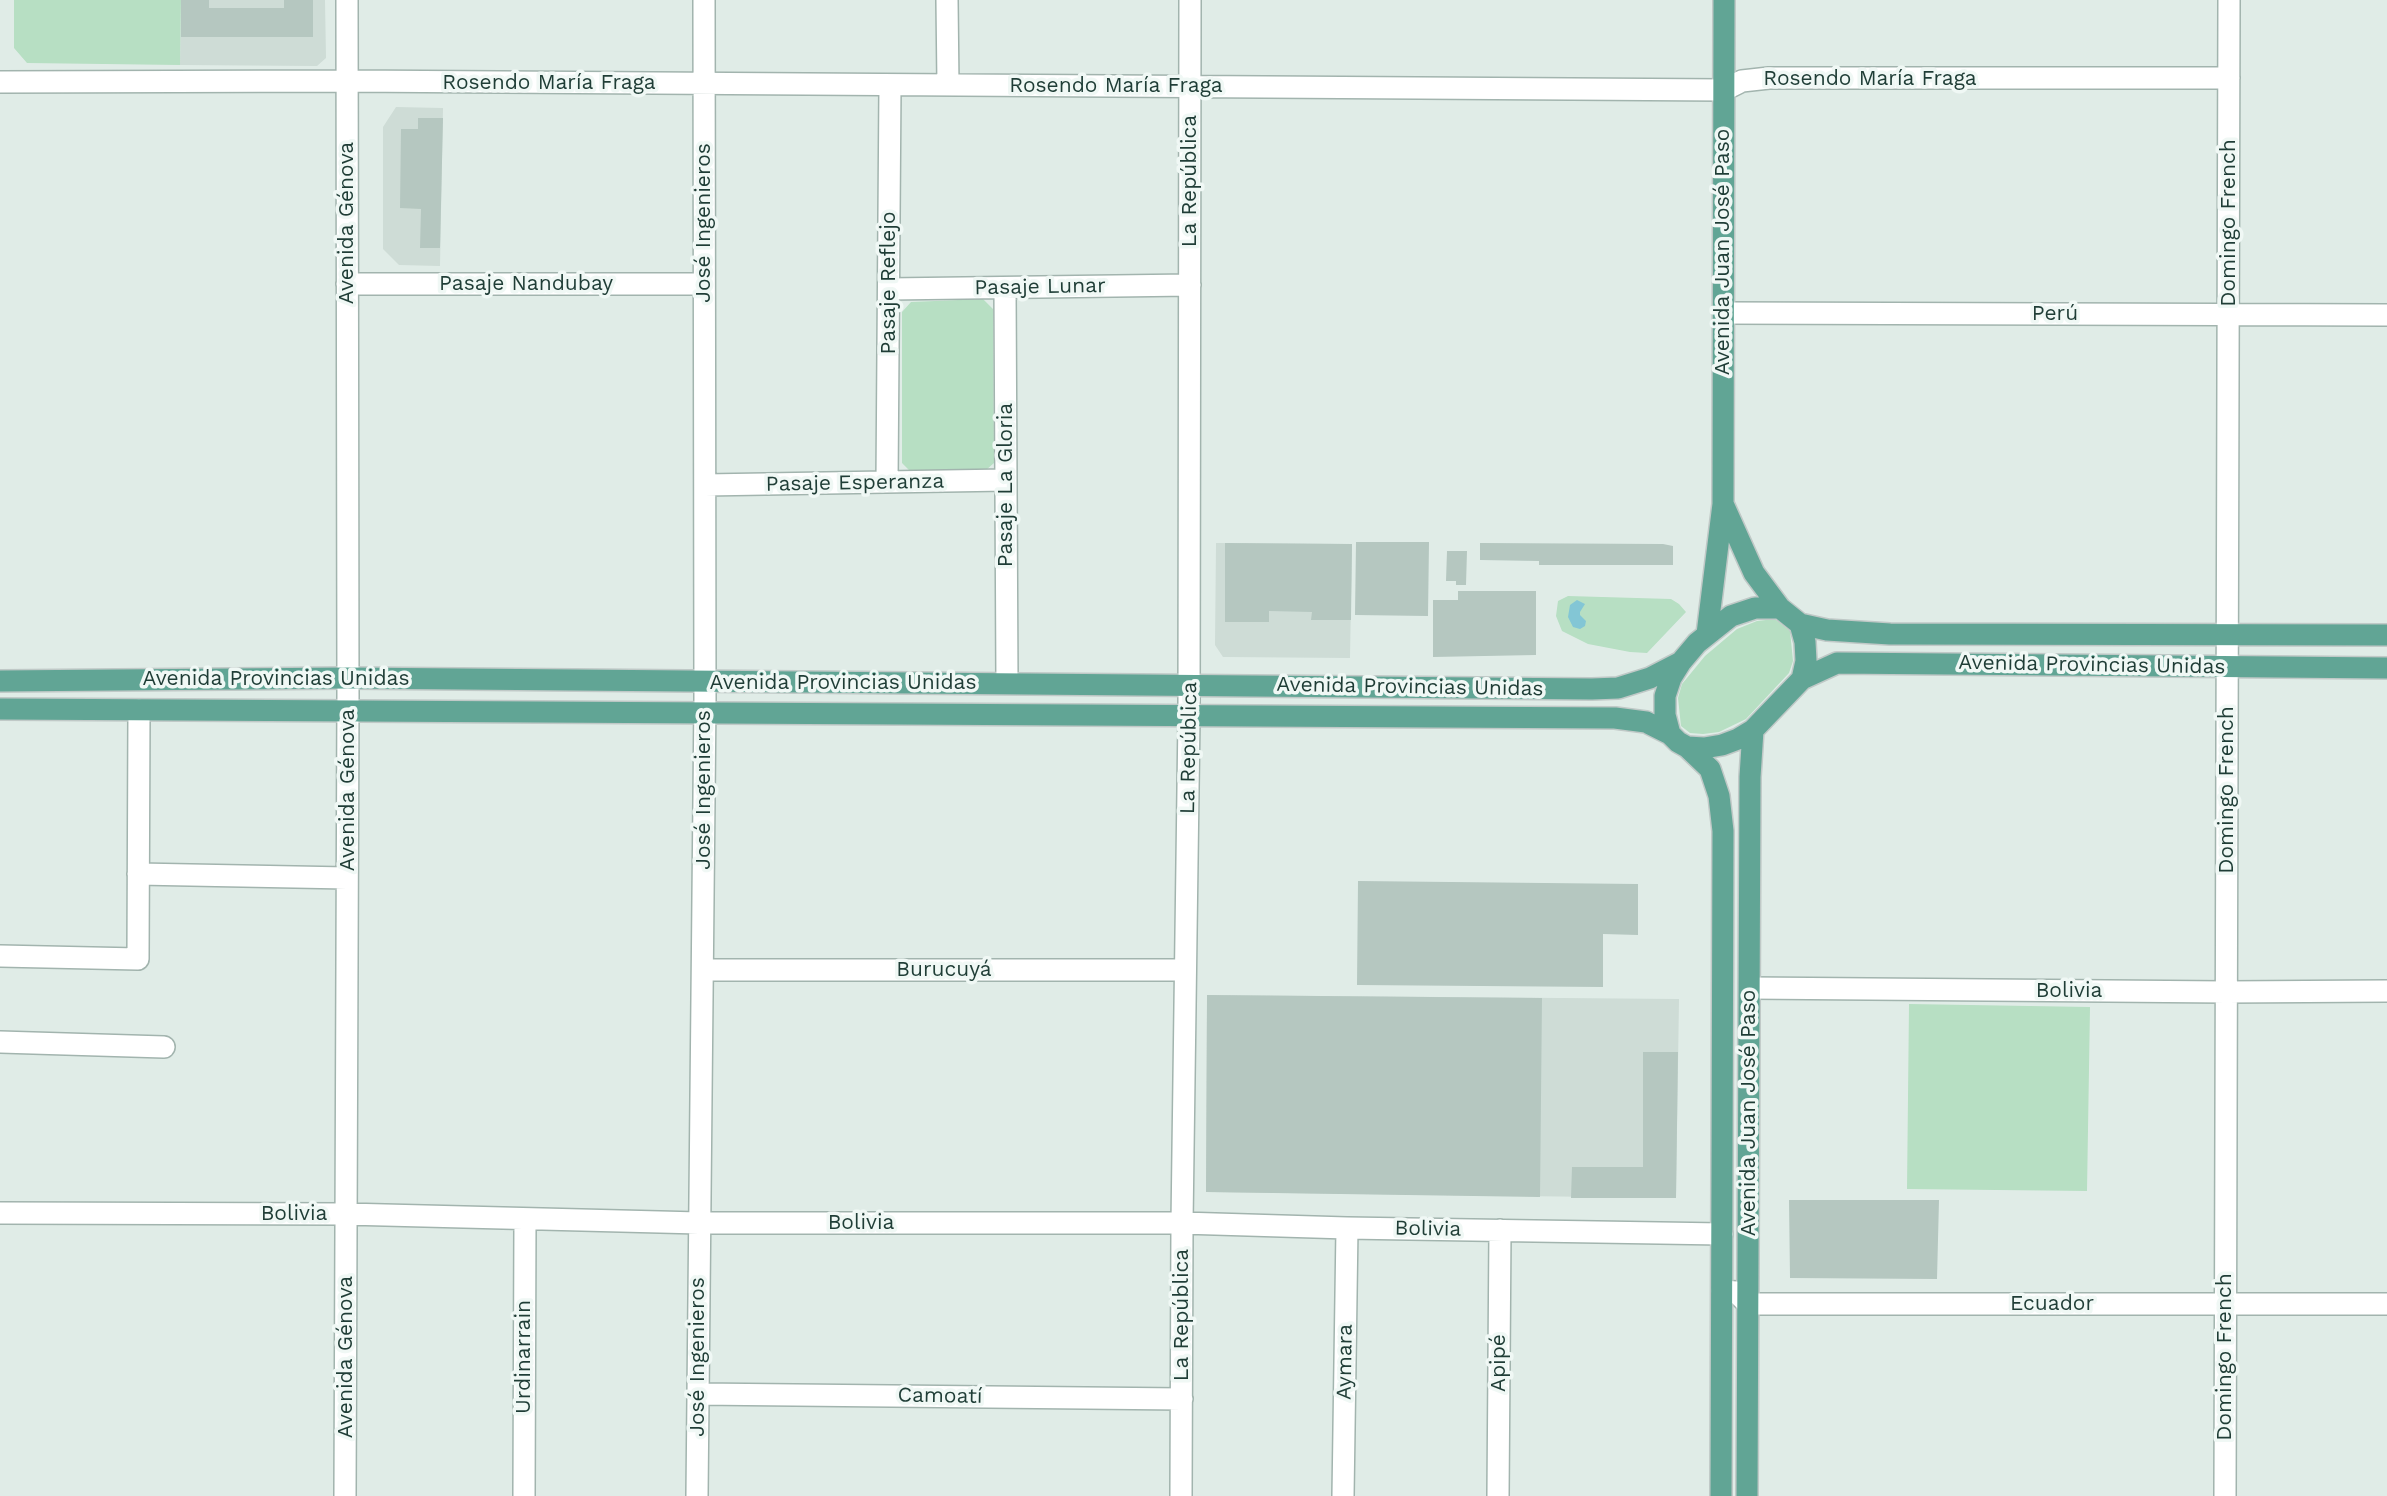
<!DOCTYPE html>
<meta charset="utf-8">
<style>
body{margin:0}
canvas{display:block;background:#e0ece7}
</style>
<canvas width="2387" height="1496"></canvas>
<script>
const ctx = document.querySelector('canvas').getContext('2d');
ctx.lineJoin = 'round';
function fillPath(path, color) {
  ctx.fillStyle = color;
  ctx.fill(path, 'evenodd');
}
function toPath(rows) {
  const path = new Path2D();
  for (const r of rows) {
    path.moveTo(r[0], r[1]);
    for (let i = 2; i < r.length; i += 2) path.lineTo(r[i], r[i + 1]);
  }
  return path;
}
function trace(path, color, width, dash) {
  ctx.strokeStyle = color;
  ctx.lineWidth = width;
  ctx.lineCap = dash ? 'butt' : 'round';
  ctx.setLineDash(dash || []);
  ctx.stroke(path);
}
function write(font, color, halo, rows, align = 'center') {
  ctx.font = font + ' "Work Sans",sans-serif';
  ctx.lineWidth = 7;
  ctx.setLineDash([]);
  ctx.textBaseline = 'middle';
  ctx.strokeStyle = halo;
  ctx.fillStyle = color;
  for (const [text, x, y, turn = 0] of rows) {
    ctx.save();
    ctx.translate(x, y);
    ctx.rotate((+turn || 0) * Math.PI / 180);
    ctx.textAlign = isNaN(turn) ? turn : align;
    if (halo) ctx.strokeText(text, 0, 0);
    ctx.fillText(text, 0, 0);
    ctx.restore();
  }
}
fillPath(toPath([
 [181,0,325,0,326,58,317,66,180,65],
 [396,107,443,108,440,266,399,265,383,249,383,127],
 [1216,543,1352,544,1350,658,1223,657,1215,645],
 [1207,995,1679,999,1676,1198,1206,1192]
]), '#cedcd6');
fillPath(toPath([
 [14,0,181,0,180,65,27,63,14,48],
 [983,299,993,309,994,463,986,470,909,470,902,463,902,312,911,302],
 [1568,596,1671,599,1679,604,1686,612,1647,653,1630,652,1588,644,1562,631,1556,616,1558,601],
 [1775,619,1790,631,1793,661,1789,673,1746,719,1719,732,1703,734,1690,733,1681,726,1678,698,1682,684,1705,656,1737,629,1757,621],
 [1909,1004,2090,1007,2087,1191,1907,1189]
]), '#b7dfc3');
fillPath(toPath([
 [1577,600,1585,604,1580,612,1580,615,1586,621,1585,626,1580,629,1573,627,1568,617,1570,605]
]), '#83c6d5');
fillPath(toPath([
 [181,0,209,0,209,8,284,8,284,0,313,0,313,37,181,37],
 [418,118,443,118,440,248,420,248,421,209,400,208,401,129,418,129],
 [1356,542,1429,542,1428,616,1355,615],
 [1225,543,1352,544,1351,620,1311,620,1312,612,1269,611,1269,622,1225,622],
 [1480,543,1663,544,1673,546,1673,565,1539,565,1539,561,1480,560],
 [1447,551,1467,551,1466,585,1456,585,1456,581,1446,581],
 [1458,591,1536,591,1536,655,1433,657,1433,600,1458,600],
 [1358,881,1638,884,1638,935,1603,934,1603,987,1357,985],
 [1207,995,1542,998,1540,1197,1206,1192],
 [1643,1052,1678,1052,1676,1198,1571,1198,1572,1167,1643,1167],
 [1789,1200,1939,1200,1937,1279,1790,1278]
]), '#b5c7c0');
const minor = toPath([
 [947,0,948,85],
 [0,82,347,81,1724,90,1742,81,1769,78,2229,78],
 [347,284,704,284],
 [1005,288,1007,683],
 [889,289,1190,285],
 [1724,313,2387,315],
 [887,482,890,85],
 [705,485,1006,480],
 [138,874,347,878],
 [0,956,138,959,139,710],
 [703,970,1185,970],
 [1750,988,2226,992,2387,991],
 [0,1042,164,1047],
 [0,1213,346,1214,699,1223,1182,1223,1347,1228,1722,1234],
 [1722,1291,1736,1292,1748,1304,2387,1304],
 [698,1394,1182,1399],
 [345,1496,348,694,347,0],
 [524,1496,525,1219],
 [697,1496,705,698,704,0],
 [1181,1496,1182,1223,1189,717,1190,0],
 [1343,1496,1347,1228],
 [1498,1496,1500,1230],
 [2225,1496,2229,0]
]);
const major = toPath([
 [1724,506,1754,573,1780,608,1800,624,1805,642,1806,661,1802,679,1753,730,1738,739,1722,745,1704,748,1687,747,1678,742,1670,734,1665,715,1665,696,1671,678,1681,662,1697,643,1731,616,1755,608,1780,608],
 [1800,624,1827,630,1890,634,2387,635],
 [1707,634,1723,504,1724,0],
 [1802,679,1837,663,2387,668],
 [0,681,348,678,1592,689,1618,688,1650,678,1681,662],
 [0,709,1615,718,1646,722,1670,734],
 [1687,747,1710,769,1719,796,1723,831,1721,1496],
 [1747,1496,1750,777,1753,730]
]);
trace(minor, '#a2b4ae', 24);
trace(major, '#c0c9c7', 24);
trace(minor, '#fff', 21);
trace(major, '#61a595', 21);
write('21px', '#1f3d36', '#f0f8f5', [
 ["Rosendo María Fraga",1870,79],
 ["Rosendo María Fraga",549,83],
 ["Rosendo María Fraga",1116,86],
 ["La República",1190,181,-90],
 ["Avenida Génova",347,223,-90],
 ["José Ingenieros",704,223,-90],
 ["Domingo French",2229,223,-90],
 ["Avenida Juan José Paso",1723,252,-90],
 ["Pasaje Reflejo",889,283,-90],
 ["Pasaje Nandubay",526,284],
 ["Pasaje Lunar",1040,287,-1],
 ["Perú",2055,314],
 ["Pasaje Esperanza",855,483,-1],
 ["Pasaje La Gloria",1006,485,-90],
 ["Avenida Provincias Unidas",2092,665,1],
 ["Avenida Provincias Unidas",276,679],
 ["Avenida Provincias Unidas",843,683],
 ["Avenida Provincias Unidas",1410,687,1],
 ["La República",1189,748,-89],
 ["Avenida Génova",348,790,-90],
 ["José Ingenieros",704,790,-90],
 ["Domingo French",2227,790,-90],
 ["Burucuyá",944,970],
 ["Bolivia",2069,991],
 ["Avenida Juan José Paso",1749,1113,-90],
 ["Bolivia",294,1214],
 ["Bolivia",861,1223],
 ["Bolivia",1428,1229,1],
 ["Ecuador",2052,1304],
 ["La República",1182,1315,-90],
 ["Avenida Génova",346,1357,-90],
 ["Urdinarrain",524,1357,-90],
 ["José Ingenieros",698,1357,-90],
 ["Domingo French",2225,1357,-90],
 ["Aymara",1345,1362,-89],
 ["Apipé",1499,1363,-90],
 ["Camoatí",940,1396,1]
]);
</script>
